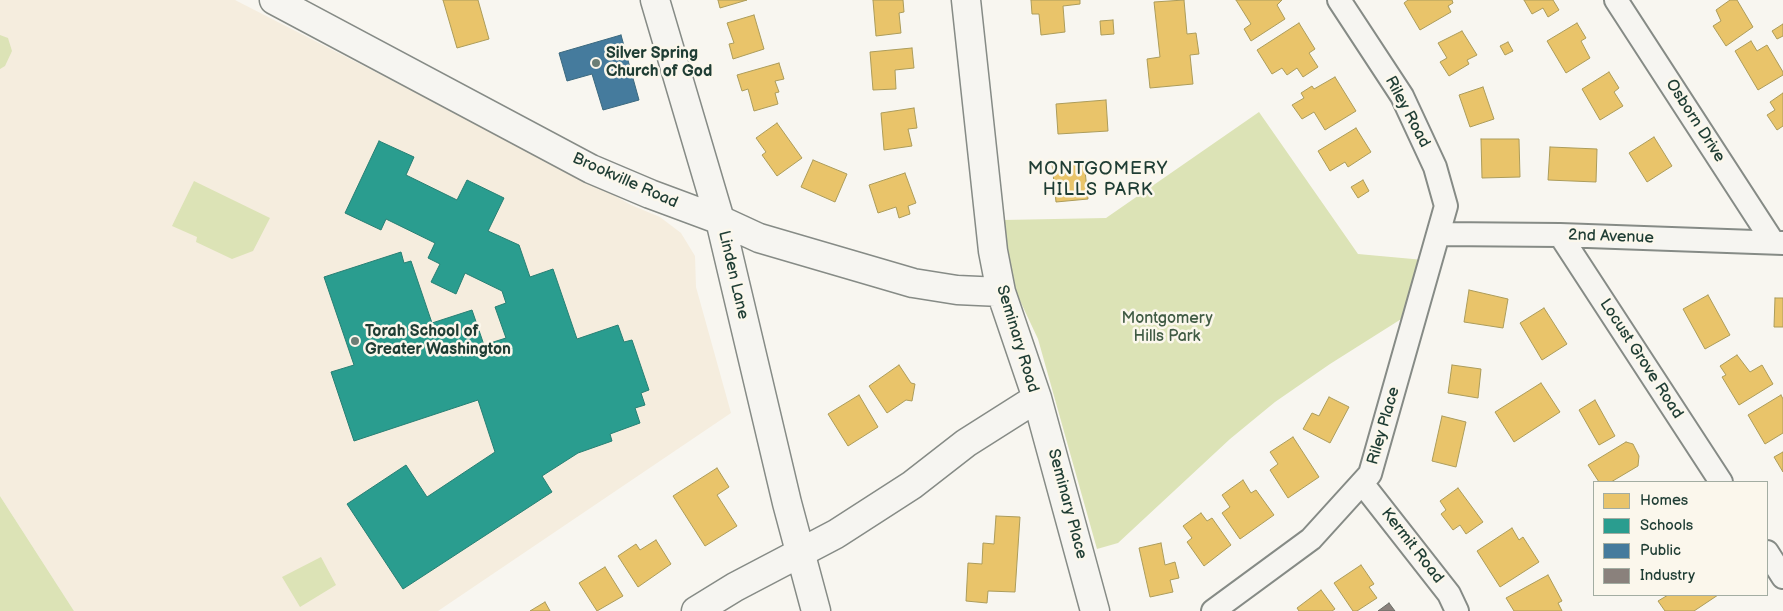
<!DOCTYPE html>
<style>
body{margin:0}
#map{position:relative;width:1783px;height:611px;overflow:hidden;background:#f8f6f0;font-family:"Balsamiq Sans",sans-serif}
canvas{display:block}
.legend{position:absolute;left:1593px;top:481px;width:175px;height:115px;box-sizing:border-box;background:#fbf7ec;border:1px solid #a3ada2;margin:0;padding:6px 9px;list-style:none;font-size:15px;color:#1f3d34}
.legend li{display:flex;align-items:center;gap:10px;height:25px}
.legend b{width:25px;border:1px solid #a3ada2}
</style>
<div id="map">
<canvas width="1783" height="611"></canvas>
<ul class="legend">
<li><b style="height:14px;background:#e9c46a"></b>Homes</li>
<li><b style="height:14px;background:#2a9d8f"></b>Schools</li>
<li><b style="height:14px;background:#457b9d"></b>Public</li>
<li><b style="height:14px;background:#8a817c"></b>Industry</li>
</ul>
</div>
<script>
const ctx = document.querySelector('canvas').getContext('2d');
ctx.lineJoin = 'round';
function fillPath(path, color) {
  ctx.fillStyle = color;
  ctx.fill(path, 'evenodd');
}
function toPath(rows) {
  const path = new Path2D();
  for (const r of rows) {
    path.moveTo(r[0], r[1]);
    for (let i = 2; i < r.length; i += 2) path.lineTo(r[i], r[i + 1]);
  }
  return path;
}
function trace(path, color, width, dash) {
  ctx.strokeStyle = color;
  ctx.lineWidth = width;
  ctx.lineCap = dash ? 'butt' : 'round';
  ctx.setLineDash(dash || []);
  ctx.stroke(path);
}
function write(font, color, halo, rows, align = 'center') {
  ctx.font = font + ' "Balsamiq Sans",sans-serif';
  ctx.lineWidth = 5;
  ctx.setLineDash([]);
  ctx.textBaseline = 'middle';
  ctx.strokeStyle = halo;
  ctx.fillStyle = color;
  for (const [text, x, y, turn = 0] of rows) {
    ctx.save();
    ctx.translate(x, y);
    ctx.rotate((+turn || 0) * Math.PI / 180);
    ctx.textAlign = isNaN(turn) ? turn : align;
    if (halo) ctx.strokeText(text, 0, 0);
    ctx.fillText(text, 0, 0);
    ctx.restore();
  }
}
fillPath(toPath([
 [0,0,235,0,596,185,631,205,660,217,681,233,695,256,696,287,731,413,438,611,74,611,0,496]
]), '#f5edde');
fillPath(toPath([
 [0,35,8,38,12,51,5,66,0,69],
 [1259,112,1358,254,1424,260,1406,316,1330,364,1275,402,1230,439,1118,543,1097,549,1038,339,1015,290,1003,220,1106,218],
 [194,181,270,218,253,251,232,259,196,242,197,237,172,226],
 [0,496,74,611,0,611],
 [321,557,336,585,300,607,282,577]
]), '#dce3b6');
const homes = toPath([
 [443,0,478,0,489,39,457,48,443,0],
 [718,0,747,0,720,8,718,0],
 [873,0,903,0,904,12,899,13,901,33,876,36,873,0],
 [1031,0,1080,0,1080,4,1063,6,1065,32,1041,35,1039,14,1032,14,1031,0],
 [1184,0,1187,34,1196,33,1199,54,1190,55,1193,84,1150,88,1147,59,1160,57,1154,2,1184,0],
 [1236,0,1282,0,1277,5,1285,19,1251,41,1244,29,1251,24,1236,0],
 [1408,0,1452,0,1453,3,1448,6,1451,12,1420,30,1404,3,1408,0],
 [1524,0,1553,0,1559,10,1548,17,1543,8,1532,14,1524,0],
 [1730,0,1737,0,1753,27,1726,46,1713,26,1721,21,1716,10,1730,0],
 [754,15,764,49,733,59,729,44,734,43,727,23,754,15],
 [1113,20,1114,34,1101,35,1100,21,1113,20],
 [1299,23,1315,49,1309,53,1318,67,1303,77,1297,68,1287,75,1282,68,1272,74,1257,50,1299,23],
 [1577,23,1586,38,1581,41,1590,58,1566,73,1547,41,1577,23],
 [1783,24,1783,36,1777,39,1772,31,1783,24],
 [1462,31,1477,55,1467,60,1469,64,1449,76,1440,62,1447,58,1438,43,1462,31],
 [1751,41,1757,51,1767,45,1783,72,1783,75,1758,90,1735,51,1751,41],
 [1508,42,1513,51,1505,55,1500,46,1508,42],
 [912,48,914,68,895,70,896,89,873,90,870,52,912,48],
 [779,63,784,79,775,81,779,92,775,93,778,104,754,111,748,89,742,91,737,75,779,63],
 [1609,72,1619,88,1614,92,1623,106,1600,120,1582,89,1609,72],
 [1335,77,1356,111,1325,130,1314,112,1302,119,1292,105,1304,98,1301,93,1312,86,1314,89,1335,77],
 [1483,87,1494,119,1470,127,1459,95,1483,87],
 [1783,93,1783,126,1777,130,1767,115,1775,110,1770,102,1783,93],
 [1106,100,1108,131,1058,134,1056,104,1106,100],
 [914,108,917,128,908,129,912,146,884,150,881,113,914,108],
 [777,123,802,158,777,176,762,155,766,152,756,138,777,123],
 [1356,128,1371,152,1348,167,1345,162,1330,171,1318,151,1356,128],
 [1654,137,1672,166,1647,182,1629,153,1654,137],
 [1481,139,1519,139,1520,177,1482,178,1481,139],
 [1550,147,1597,149,1596,182,1548,180,1550,147],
 [813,160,847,174,835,202,801,187,813,160],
 [1084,161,1088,199,1056,202,1052,164,1084,161],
 [905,173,916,203,908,206,910,214,899,218,896,207,878,213,869,185,905,173],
 [1363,180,1369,191,1358,198,1351,187,1363,180],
 [1469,290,1508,299,1503,328,1464,322,1469,290],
 [1708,295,1730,335,1705,349,1683,309,1708,295],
 [1775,298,1783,298,1783,327,1774,327,1775,298],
 [1544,308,1567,344,1542,360,1520,323,1544,308],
 [1737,355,1750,372,1762,365,1773,384,1739,405,1722,377,1726,375,1720,366,1737,355],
 [899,365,911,383,915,384,912,401,906,400,887,413,869,386,899,365],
 [1452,365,1481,369,1478,398,1448,393,1452,365],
 [1541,383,1560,412,1514,442,1495,412,1541,383],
 [859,395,878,427,848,446,828,414,859,395],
 [1781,395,1783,399,1783,433,1765,444,1748,415,1781,395],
 [1329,397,1349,407,1330,443,1303,429,1312,413,1319,416,1329,397],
 [1595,400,1615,436,1599,445,1579,410,1595,400],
 [1442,416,1466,422,1456,467,1432,461,1442,416],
 [1293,437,1319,477,1288,498,1270,470,1278,464,1270,452,1293,437],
 [1626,442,1633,444,1639,456,1638,466,1611,482,1599,482,1588,465,1626,442],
 [1783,452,1783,472,1774,457,1783,452],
 [717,468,729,487,717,495,737,526,705,546,673,496,717,468],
 [1243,480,1251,493,1256,490,1274,515,1240,539,1222,513,1230,507,1222,495,1243,480],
 [1458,488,1483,522,1466,534,1460,525,1453,530,1441,514,1446,510,1440,501,1458,488],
 [1201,513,1207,521,1212,518,1231,545,1204,566,1187,542,1192,538,1183,526,1201,513],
 [996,516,1020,517,1015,592,988,591,987,603,966,601,968,563,982,564,983,543,994,544,996,516],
 [1512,528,1519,540,1523,537,1539,562,1500,587,1477,551,1512,528],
 [656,540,671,564,638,587,618,556,636,544,640,550,656,540],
 [1161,543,1165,565,1175,562,1179,578,1170,580,1173,592,1150,597,1139,548,1161,543],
 [1361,565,1374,584,1369,587,1377,598,1357,611,1353,611,1334,583,1361,565],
 [605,567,623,596,597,611,579,583,605,567],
 [1548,575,1562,601,1558,603,1562,611,1514,611,1506,598,1548,575],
 [1321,590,1335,609,1332,611,1299,611,1297,608,1321,590],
 [1668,595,1718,595,1694,611,1665,611,1658,601,1668,595],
 [545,602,550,611,530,611,545,602]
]);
fillPath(homes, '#e9c46a');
trace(homes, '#ac9c5a', 1);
const schools = toPath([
 [379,141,414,157,406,175,457,200,467,180,504,198,488,231,519,245,530,277,553,269,577,339,618,325,624,342,632,340,649,390,641,393,645,405,635,408,640,423,610,434,612,441,578,453,542,476,552,492,403,589,347,504,406,465,427,497,495,452,478,400,354,441,331,372,354,365,324,277,401,252,404,263,411,261,432,323,472,310,484,345,506,338,495,307,506,303,502,291,465,273,456,294,431,282,440,264,428,258,435,243,386,219,381,230,345,213,379,141]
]);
fillPath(schools, '#2a9d8f');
trace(schools, '#278074', 1);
const public = toPath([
 [621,35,639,100,603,110,592,74,567,81,559,53,621,35]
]);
fillPath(public, '#457b9d');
trace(public, '#3a687e', 1);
const industry = toPath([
 [1389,603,1395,611,1378,611,1389,603]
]);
fillPath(industry, '#8a817c');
trace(industry, '#6a6d66', 1);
const street = toPath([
 [1616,0,1773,242],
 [1440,234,1560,235,1783,243],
 [1560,235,1721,482],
 [1362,483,1449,594,1457,611],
 [1767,552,1783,577],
 [1213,611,1311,539,1370,474,1446,206,1435,167,1402,96,1339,0]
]);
const secondary = toPath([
 [274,0,591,169,650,194,720,220,759,238,913,283,957,290,1001,292],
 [655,0,720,220,787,503,816,611],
 [966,0,993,251,1001,292,1037,398,1095,611],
 [696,611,735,587,836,534,912,485,966,443,1037,398]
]);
trace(street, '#868b86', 26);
trace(secondary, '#868b86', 31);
trace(street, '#f6f5f1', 22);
trace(secondary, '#f6f5f1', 28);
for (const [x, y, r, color] of [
 [596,63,5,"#6b7e76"],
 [355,341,5,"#6b7e76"]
]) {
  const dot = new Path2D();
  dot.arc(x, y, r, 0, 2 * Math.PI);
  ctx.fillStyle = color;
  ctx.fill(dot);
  trace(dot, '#fbf7ec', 2);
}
write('bold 16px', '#1f3d34', '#fbf7ec', [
 ["Silver Spring",606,54],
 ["Church of God",606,72],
 ["Torah School of",365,332],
 ["Greater Washington",365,350]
], 'left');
write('16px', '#1f3d34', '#fbf7ec', [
 ["Riley Road",1407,112,62],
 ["Osborn Drive",1695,121,57],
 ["Brookville Road",625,181,24],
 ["2nd Avenue",1611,237,2],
 ["Linden Lane",733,275,77],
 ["Seminary Road",1017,339,73],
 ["Locust Grove Road",1641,359,57],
 ["Riley Place",1384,426,-74],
 ["Seminary Place",1067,504,75],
 ["Kermit Road",1412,546,52]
]);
write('16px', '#405b44', '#fbf7ec', [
 ["Montgomery",1167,319],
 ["Hills Park",1167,337]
]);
ctx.letterSpacing = '1px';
write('18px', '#1f3d34', '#fbf7ec', [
 ["MONTGOMERY",1098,169],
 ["HILLS PARK",1098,190]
]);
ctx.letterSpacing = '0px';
</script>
